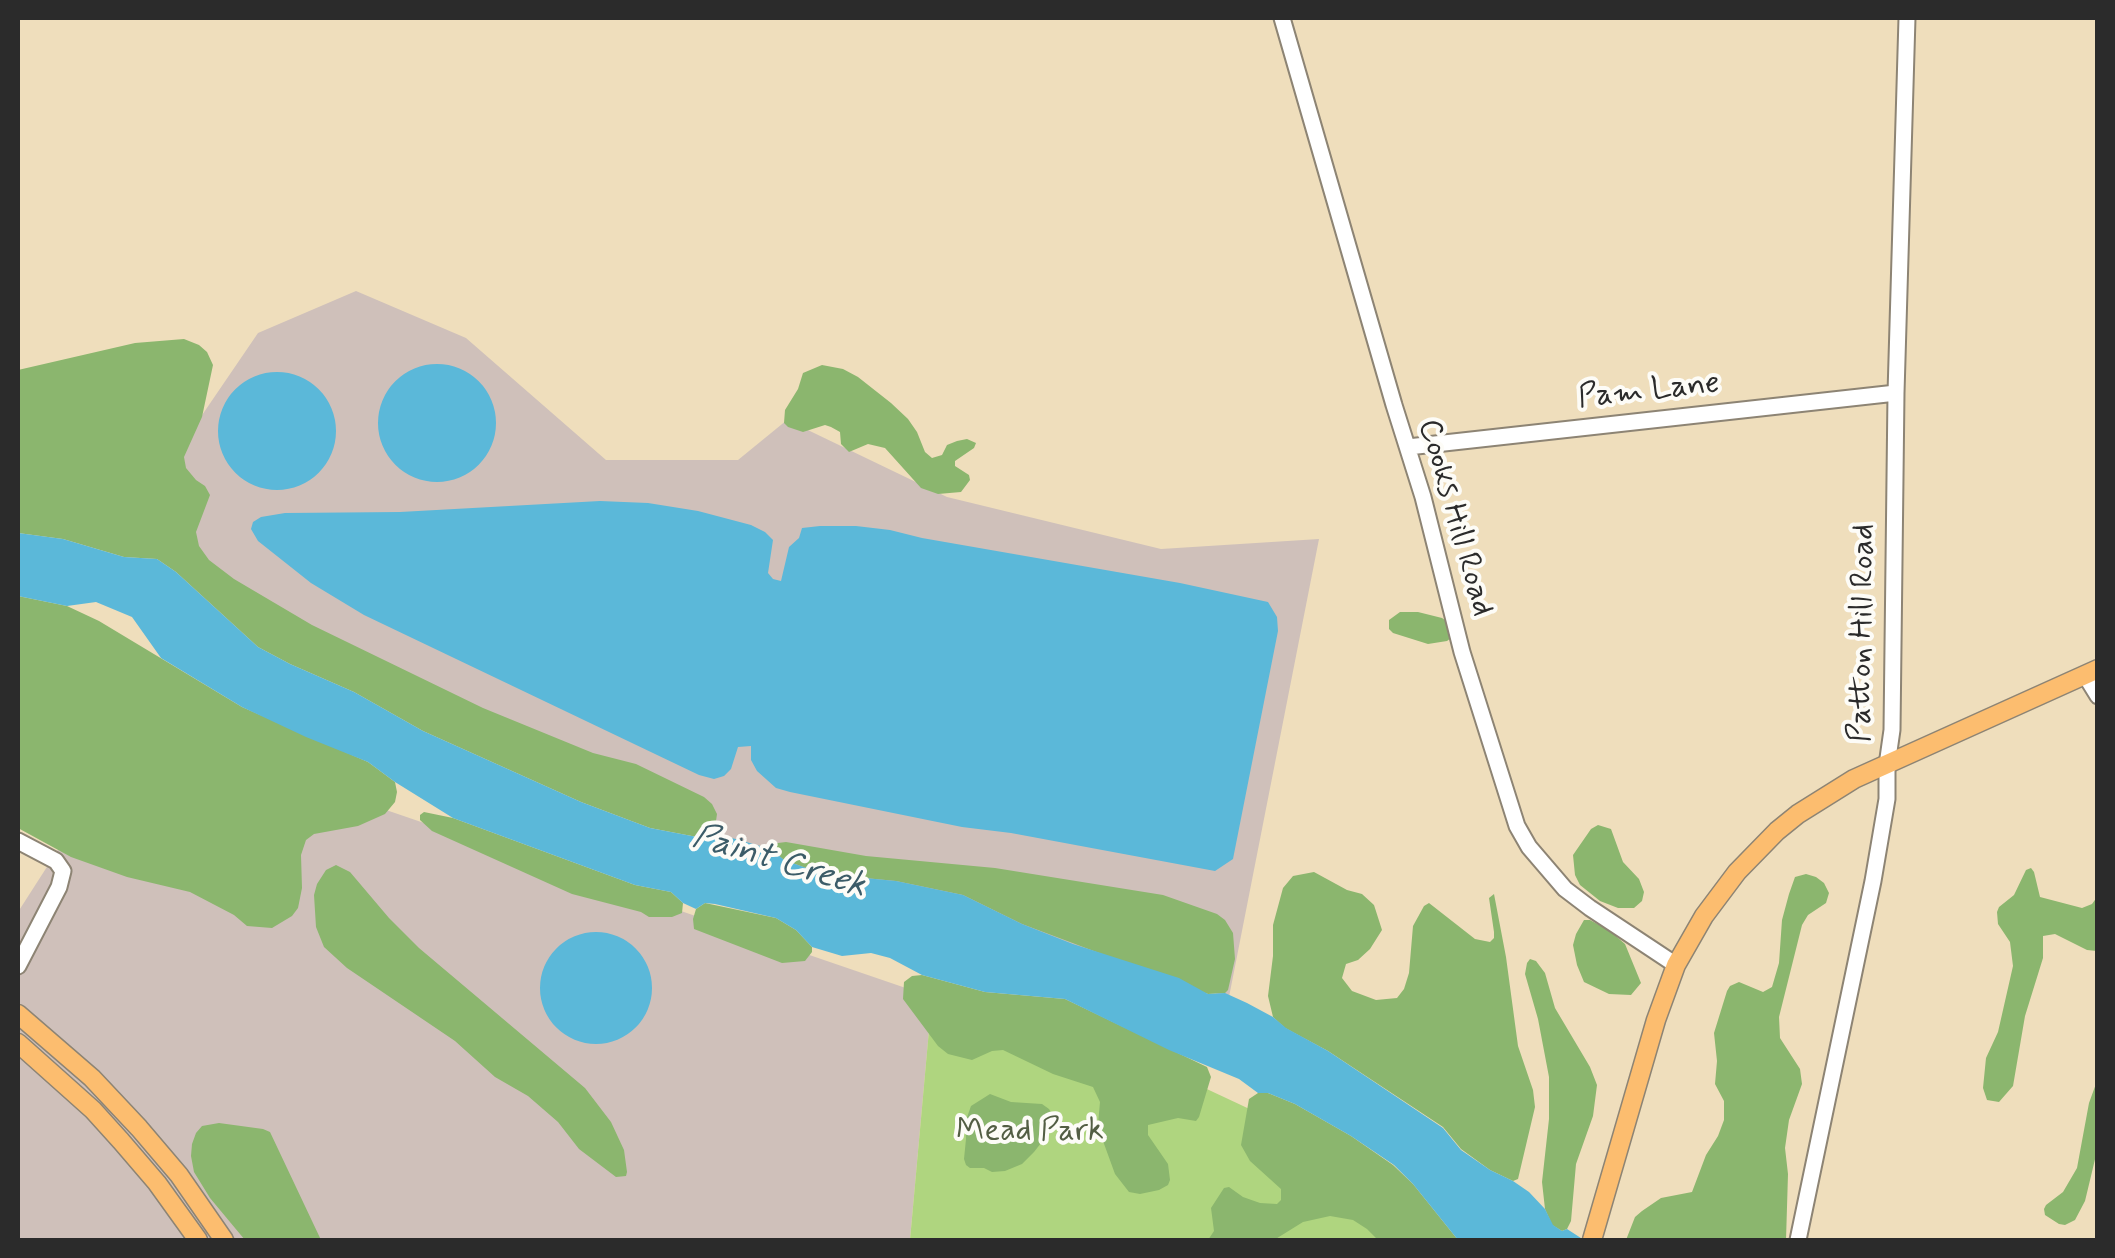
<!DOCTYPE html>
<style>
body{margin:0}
#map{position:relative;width:2115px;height:1258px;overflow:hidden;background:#efdebc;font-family:Mynerve,sans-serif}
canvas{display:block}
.frame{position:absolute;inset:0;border:20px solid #2b2b2b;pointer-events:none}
</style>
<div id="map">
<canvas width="2115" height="1258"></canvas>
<div class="frame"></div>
</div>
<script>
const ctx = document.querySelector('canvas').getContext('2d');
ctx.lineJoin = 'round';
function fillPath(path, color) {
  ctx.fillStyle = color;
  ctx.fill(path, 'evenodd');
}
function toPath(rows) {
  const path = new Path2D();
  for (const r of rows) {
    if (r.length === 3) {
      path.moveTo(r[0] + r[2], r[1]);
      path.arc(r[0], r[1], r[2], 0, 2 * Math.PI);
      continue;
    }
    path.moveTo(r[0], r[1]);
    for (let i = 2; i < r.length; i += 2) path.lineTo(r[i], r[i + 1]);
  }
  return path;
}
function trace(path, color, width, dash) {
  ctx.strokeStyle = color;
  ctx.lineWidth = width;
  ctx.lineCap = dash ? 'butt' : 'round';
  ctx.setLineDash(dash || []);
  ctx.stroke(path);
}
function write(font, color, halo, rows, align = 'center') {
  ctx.font = font + ' Mynerve,sans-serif';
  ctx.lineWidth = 8;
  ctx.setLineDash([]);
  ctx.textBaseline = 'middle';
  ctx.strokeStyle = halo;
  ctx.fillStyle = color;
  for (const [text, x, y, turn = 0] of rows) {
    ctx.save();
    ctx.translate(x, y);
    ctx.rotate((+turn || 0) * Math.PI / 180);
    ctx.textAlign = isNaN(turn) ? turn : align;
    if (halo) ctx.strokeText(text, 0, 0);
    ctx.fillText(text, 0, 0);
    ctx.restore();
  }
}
fillPath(toPath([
 [356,291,466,338,606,460,738,460,787,420,947,497,1161,549,1319,539,1229,997,807,876,492,749,162,546,183,443,258,333],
 [138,725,932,997,910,1240,18,1240,18,912]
]), '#cfc0ba');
fillPath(toPath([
 [932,997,1098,1038,1386,1173,1445,1240,910,1240]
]), '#afd57f');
fillPath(toPath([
 [184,339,199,345,207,352,213,365,202,417,184,457,186,468,196,480,205,486,210,495,196,532,199,546,209,560,234,579,312,625,483,708,593,753,636,764,704,797,712,804,717,814,714,835,697,837,650,828,581,802,423,731,354,692,290,664,258,647,176,572,157,559,124,557,63,539,18,533,18,370,135,343],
 [822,365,843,369,858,377,891,403,908,419,917,432,925,452,932,458,942,455,947,445,957,441,967,439,976,443,974,448,955,461,955,466,969,475,970,480,961,492,938,494,921,488,885,448,868,444,849,452,841,444,840,432,831,427,825,425,803,432,788,427,784,423,785,410,798,389,803,373],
 [18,596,67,606,99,621,242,707,368,762,395,782,397,792,395,802,385,814,358,826,314,834,306,840,301,855,302,888,298,908,292,916,272,928,247,926,234,915,190,892,127,877,71,857,18,828],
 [1400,612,1418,612,1442,618,1449,623,1451,638,1447,641,1428,644,1393,633,1389,629,1389,620],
 [424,812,453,818,635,885,671,892,683,903,682,913,672,917,649,917,641,912,572,894,432,831,420,820,420,815],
 [1598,825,1611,829,1623,862,1639,879,1644,892,1642,901,1634,908,1618,908,1600,901,1580,885,1575,875,1573,855,1591,829],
 [786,842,866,856,995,868,1163,895,1217,914,1225,920,1233,933,1235,959,1228,990,1225,993,1208,994,1022,924,963,895,896,881,823,874,784,860,771,849,770,844],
 [336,865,350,872,389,918,419,948,585,1088,611,1122,624,1150,627,1172,626,1176,616,1177,579,1149,558,1122,528,1096,495,1077,455,1041,347,968,324,947,316,927,314,895,317,884,326,870],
 [2031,868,2034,872,2040,897,2082,908,2092,904,2097,897,2097,951,2087,950,2055,934,2043,936,2043,958,2025,1016,2013,1086,1999,1102,1987,1100,1983,1088,1986,1058,1998,1032,2013,966,2010,942,1998,924,1997,912,1999,907,2014,895,2026,870],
 [1314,872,1347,890,1362,894,1374,905,1382,930,1370,949,1358,960,1346,964,1342,978,1352,991,1376,1000,1397,998,1404,989,1409,973,1413,926,1424,906,1429,903,1475,939,1490,942,1494,938,1494,932,1489,898,1494,894,1506,957,1518,1046,1533,1090,1535,1107,1518,1179,1513,1181,1490,1170,1461,1149,1443,1127,1328,1051,1285,1028,1273,1017,1268,996,1273,956,1273,925,1283,888,1293,876],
 [1806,874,1816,877,1824,883,1829,893,1826,903,1808,915,1802,925,1779,1017,1780,1038,1800,1069,1802,1084,1789,1120,1785,1148,1788,1174,1786,1240,1626,1240,1635,1217,1642,1211,1661,1198,1692,1192,1706,1155,1718,1136,1724,1120,1724,1101,1715,1084,1717,1061,1714,1033,1727,991,1730,986,1739,982,1763,992,1772,987,1779,963,1782,920,1789,894,1795,877],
 [705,903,776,918,796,930,812,947,812,952,805,961,782,963,694,929,693,919,696,909],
 [1584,920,1590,920,1610,931,1625,944,1641,983,1631,995,1609,994,1584,982,1577,965,1573,945,1576,934],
 [1530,959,1536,961,1545,973,1555,1008,1590,1067,1597,1085,1593,1116,1576,1164,1571,1221,1567,1229,1562,1231,1552,1225,1545,1209,1542,1182,1549,1119,1549,1077,1538,1019,1525,974,1527,963],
 [922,975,985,992,1065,999,1207,1067,1211,1077,1199,1117,1196,1121,1178,1118,1148,1125,1148,1135,1168,1164,1170,1180,1168,1185,1159,1190,1140,1194,1129,1192,1115,1174,1103,1141,1098,1124,1100,1102,1093,1087,1053,1074,1003,1050,992,1051,972,1060,948,1054,938,1046,903,999,904,982,912,976],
 [2097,1081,2097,1151,2085,1201,2075,1220,2065,1225,2059,1224,2045,1215,2044,1209,2046,1205,2063,1192,2077,1168,2089,1103],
 [1258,1093,1268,1093,1295,1104,1351,1136,1393,1165,1413,1184,1458,1240,1378,1240,1367,1229,1353,1220,1330,1216,1303,1222,1274,1240,1208,1240,1214,1231,1211,1208,1224,1188,1229,1187,1243,1197,1260,1203,1277,1204,1281,1200,1281,1189,1250,1161,1241,1145,1249,1099],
 [990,1094,1011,1102,1042,1104,1049,1109,1055,1119,1052,1129,1034,1152,1022,1164,1005,1171,992,1172,984,1168,970,1168,966,1165,964,1159,966,1139,965,1123,971,1106],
 [219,1123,263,1129,270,1132,321,1240,245,1240,210,1198,194,1172,191,1156,192,1144,196,1133,202,1126]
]), '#8bb66e');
fillPath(toPath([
 [437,423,59],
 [277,431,59],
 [600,501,648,503,698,511,751,525,765,532,773,540,768,573,773,579,781,581,789,547,799,538,802,528,820,526,856,526,890,530,922,538,1180,583,1268,602,1277,617,1278,631,1233,859,1215,871,1011,833,962,827,790,792,776,788,757,771,751,760,751,746,738,747,731,769,724,776,714,779,699,775,364,615,311,583,258,541,251,529,253,522,261,517,285,513,400,512],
 [18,533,63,539,124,557,157,559,176,572,258,647,290,664,354,692,423,731,581,802,650,828,697,837,732,838,771,849,784,860,823,874,896,881,963,895,1022,924,1073,944,1179,978,1208,994,1225,993,1247,1003,1273,1017,1286,1028,1328,1051,1443,1128,1461,1150,1490,1170,1513,1181,1529,1192,1545,1209,1553,1225,1562,1231,1567,1229,1584,1240,1458,1240,1413,1184,1394,1165,1351,1136,1295,1104,1268,1093,1258,1093,1239,1079,1169,1050,1065,999,985,992,922,975,890,958,871,953,842,956,812,947,796,930,776,918,715,904,705,903,696,909,683,903,671,892,635,885,453,818,395,782,368,762,306,737,242,707,161,658,132,617,96,602,67,606,18,596],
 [596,988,56]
]), '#5bb8d9');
const minor = toPath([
 [1282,18,1394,405,1423,497,1462,652,1517,826,1529,847,1565,889,1590,908,1676,965],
 [1408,447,1896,393],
 [2085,675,2098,696],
 [18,841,56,861,63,871,59,887,18,966],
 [1798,1240,1873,881,1887,799,1887,765,1892,730,1896,393,1907,18]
]);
const major = toPath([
 [18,1014,92,1078,139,1128,179,1175,224,1240],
 [18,1043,93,1110,121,1141,157,1183,198,1240],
 [1592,1240,1656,1020,1676,965,1704,916,1737,872,1777,831,1798,814,1854,779,2098,669]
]);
trace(minor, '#8d8474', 19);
trace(major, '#8d8474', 21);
trace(minor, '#fff', 15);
trace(major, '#fcbd6f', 18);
write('32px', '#2b2b2b', '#fdfcf7', [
 ["Pam Lane",1649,392,-6],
 ["Cooks Hill Road",1454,518,74],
 ["Patton Hill Road",1864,633,-89]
]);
write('32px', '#535e44', '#fdfcf7', [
 ["Mead Park",1030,1132]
]);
write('italic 35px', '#3c5c68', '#fdfcf7', [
 ["Paint Creek",779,863,17]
]);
</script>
